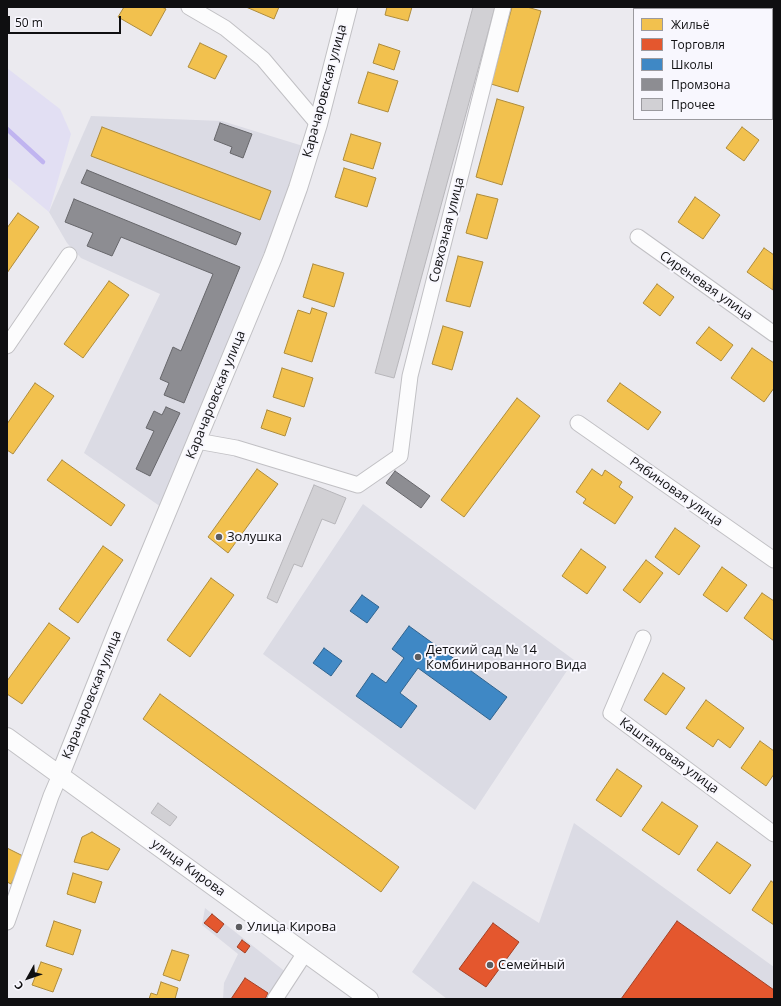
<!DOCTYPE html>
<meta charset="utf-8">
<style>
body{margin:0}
#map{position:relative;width:781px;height:1006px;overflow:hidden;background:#ebeaef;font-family:"Open Sans",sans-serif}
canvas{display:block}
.frame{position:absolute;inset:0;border:8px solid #0f0f11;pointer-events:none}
.legend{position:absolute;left:633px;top:8px;width:140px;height:112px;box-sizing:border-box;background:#f8f7fe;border:1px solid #9b9a9f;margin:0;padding:5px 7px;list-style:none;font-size:12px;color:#0f0f11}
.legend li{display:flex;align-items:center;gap:8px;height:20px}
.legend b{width:20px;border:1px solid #9b9a9f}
.north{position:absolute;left:8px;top:958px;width:40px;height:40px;-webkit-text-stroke:3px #f8f7fe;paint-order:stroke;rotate:230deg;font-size:11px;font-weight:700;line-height:16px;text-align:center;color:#0f0f11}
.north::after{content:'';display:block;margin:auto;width:14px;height:18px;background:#0f0f11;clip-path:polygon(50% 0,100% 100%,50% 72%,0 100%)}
.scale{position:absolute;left:8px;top:16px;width:113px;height:18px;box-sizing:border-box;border:2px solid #0f0f11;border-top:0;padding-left:5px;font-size:12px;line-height:14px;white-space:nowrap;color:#0f0f11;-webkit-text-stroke:3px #f8f7fe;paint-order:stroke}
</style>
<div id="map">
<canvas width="781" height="1006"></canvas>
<div class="frame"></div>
<ul class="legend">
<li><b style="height:11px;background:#f2c14e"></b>Жильё</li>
<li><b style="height:11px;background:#e4572e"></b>Торговля</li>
<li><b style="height:11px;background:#3f88c5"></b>Школы</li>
<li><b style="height:11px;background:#8d8d92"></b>Промзона</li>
<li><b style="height:11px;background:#d1d0d4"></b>Прочее</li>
</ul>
<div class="north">С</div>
<div class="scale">50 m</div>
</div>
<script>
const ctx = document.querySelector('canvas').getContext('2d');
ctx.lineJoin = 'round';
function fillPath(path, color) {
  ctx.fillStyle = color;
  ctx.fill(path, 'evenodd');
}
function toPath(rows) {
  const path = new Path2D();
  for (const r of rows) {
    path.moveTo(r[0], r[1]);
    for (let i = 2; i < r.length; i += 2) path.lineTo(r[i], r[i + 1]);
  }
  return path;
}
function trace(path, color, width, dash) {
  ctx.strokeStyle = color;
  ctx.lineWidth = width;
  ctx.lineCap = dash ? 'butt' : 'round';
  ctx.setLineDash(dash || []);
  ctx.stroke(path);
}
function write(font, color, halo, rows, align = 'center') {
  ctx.font = font + ' "Open Sans",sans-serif';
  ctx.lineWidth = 4;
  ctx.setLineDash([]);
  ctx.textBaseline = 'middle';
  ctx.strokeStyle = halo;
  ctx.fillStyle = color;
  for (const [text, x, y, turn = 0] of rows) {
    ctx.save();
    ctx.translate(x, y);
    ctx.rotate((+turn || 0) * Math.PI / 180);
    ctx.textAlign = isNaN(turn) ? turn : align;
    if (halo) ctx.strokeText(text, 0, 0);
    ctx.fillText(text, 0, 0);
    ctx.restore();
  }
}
fillPath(toPath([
 [91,116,222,121,303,146,293,183,161,507,84,453,160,294,81,258,67,243,49,212],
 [363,504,574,660,475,810,263,654],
 [574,823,774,967,774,999,447,999,412,972,473,881,539,923],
 [205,908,287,973,270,999,223,999,224,983,238,954,202,925]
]), '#dbdbe4');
fillPath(toPath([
 [7,68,60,109,71,134,49,212,7,177]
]), '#e2dff3');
const homes = toPath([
 [124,7,162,7,166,9,151,36,118,17,124,7],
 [246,7,279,7,274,19,246,7],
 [387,7,412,7,408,21,385,15,387,7],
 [512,7,527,7,541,11,518,92,491,84,512,7],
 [716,7,751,7,750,9,715,9,716,7],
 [772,32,774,34,774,59,772,62,772,32],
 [200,43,227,56,215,79,188,67,200,43],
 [379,44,400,51,394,70,373,63,379,44],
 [368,72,398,81,388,112,358,103,368,72],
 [497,99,524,107,502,185,476,177,497,99],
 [102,127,271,191,260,220,91,156,102,127],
 [742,127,759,140,744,161,726,148,742,127],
 [351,134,381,143,373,169,343,160,351,134],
 [344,168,376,178,367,207,335,197,344,168],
 [477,194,498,199,487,239,466,233,477,194],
 [695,197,720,215,703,239,678,222,695,197],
 [18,213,39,227,7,273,7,228,18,213],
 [764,248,774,255,773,290,747,272,764,248],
 [458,256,483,262,470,307,446,301,458,256],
 [313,264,344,273,334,307,303,297,313,264],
 [109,281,129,295,83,358,64,344,109,281],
 [657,284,674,297,660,316,643,303,657,284],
 [312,308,327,313,312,362,284,353,298,310,310,314,312,308],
 [443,326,463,332,452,370,432,364,443,326],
 [709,327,733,345,721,361,696,343,709,327],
 [752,348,774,363,774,388,764,402,731,378,752,348],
 [282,368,313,378,304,407,273,397,282,368],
 [35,383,54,396,13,454,7,450,7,424,35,383],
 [620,383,661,412,648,430,607,401,620,383],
 [517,398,540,416,464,517,441,500,517,398],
 [267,410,291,418,285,436,261,428,267,410],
 [62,460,125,505,111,526,47,480,62,460],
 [257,469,278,484,228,553,208,537,257,469],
 [592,469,602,476,605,470,622,482,619,487,633,497,615,524,583,503,586,499,576,492,592,469],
 [675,528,700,546,679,575,655,557,675,528],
 [103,546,123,560,78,623,59,609,103,546],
 [581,549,606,567,587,594,562,576,581,549],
 [646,560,663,573,640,603,623,590,646,560],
 [722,567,747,585,727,612,703,595,722,567],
 [211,578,234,595,190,657,167,640,211,578],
 [762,593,774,601,774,641,744,618,762,593],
 [49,623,70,638,22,704,7,694,7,681,49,623],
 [663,673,685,688,666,715,644,700,663,673],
 [160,694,399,867,381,892,143,719,160,694],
 [706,700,744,728,730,748,718,739,713,747,686,728,706,700],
 [760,741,774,751,774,774,766,786,741,768,760,741],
 [617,769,642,786,621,817,596,800,617,769],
 [662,802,698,826,679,855,642,830,662,802],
 [92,832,120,849,108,870,74,862,82,837,92,832],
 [717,842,751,865,730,894,697,870,717,842],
 [7,848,25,857,11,884,7,882,7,848],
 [73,873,102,882,95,903,67,894,73,873],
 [771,881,774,883,774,925,752,910,771,881],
 [54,921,81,930,73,955,46,946,54,921],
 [172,950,189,955,180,981,163,975,172,950],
 [41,962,62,969,53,992,32,985,41,962],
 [161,982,178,988,175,999,149,999,151,993,157,995,161,982]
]);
fillPath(homes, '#f2c14e');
trace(homes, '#ae8c3c', 1);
const shops = toPath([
 [212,914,224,924,217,933,204,923,212,914],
 [677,921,774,990,774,999,621,999,677,921],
 [493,923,519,942,486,987,459,969,493,923],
 [242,940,250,946,245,953,237,947,242,940],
 [245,978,268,993,265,999,231,999,245,978]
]);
fillPath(shops, '#e4572e');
trace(shops, '#a44125', 1);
const schools = toPath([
 [362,595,379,607,367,623,350,611,362,595],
 [409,626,507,697,490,720,418,668,400,693,417,706,401,728,356,696,372,673,386,683,404,658,392,649,409,626],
 [324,648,342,661,331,676,313,663,324,648]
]);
fillPath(schools, '#3f88c5');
trace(schools, '#31648f', 1);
const industry = toPath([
 [220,123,252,134,243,158,230,153,232,147,214,140,220,123],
 [87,170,241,233,236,245,81,183,87,170],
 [74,199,240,267,184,403,164,395,169,383,160,379,173,347,181,351,213,274,121,237,112,256,87,246,93,233,65,222,74,199],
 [166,407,180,413,150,476,136,469,154,431,146,428,154,411,162,415,166,407],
 [395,471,430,496,421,508,386,483,395,471]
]);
fillPath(industry, '#8d8d92');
trace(industry, '#67676b', 1);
trace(toPath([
 [7,129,43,162]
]), '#c0b4f0', 4.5);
const building = toPath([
 [473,7,495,7,394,378,375,373,473,7],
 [314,485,346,498,335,524,322,519,302,567,294,564,277,603,267,598,314,485],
 [158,803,177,817,170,826,151,813,158,803]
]);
fillPath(building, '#d1d0d4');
trace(building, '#b7b6ba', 1);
const minor = toPath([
 [189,7,225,28,263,59,318,124],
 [772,106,774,107],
 [638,237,774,334],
 [7,346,69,255],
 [578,423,774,560],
 [197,441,236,448,358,485,400,456,410,376,503,7],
 [643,638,611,713,774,834],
 [7,922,51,796,60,775],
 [275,999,305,953]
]);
const tertiary = toPath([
 [7,737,369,999],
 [60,775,117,632,273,257,298,188,318,124,348,7]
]);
trace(minor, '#c1c0c4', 17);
trace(tertiary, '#c1c0c4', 20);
trace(minor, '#fcfcfd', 15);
trace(tertiary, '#fcfcfd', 18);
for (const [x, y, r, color] of [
 [219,537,4,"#5c5c5f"],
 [418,657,4,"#5c5c5f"],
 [239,927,4,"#5c5c5f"],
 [490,965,4,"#5c5c5f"]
]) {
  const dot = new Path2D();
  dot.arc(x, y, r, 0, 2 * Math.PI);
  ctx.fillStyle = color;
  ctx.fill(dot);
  trace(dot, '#f8f7fe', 1.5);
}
write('13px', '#0f0f11', '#f8f7fe', [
 ["Карачаровская улица",325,91,-75],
 ["Совхозная улица",447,230,-76],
 ["Сиреневая улица",706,286,35],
 ["Карачаровская улица",216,395,-68],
 ["Рябиновая улица",676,492,35],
 ["Карачаровская улица",92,695,-68],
 ["Каштановая улица",669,756,36],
 ["улица Кирова",188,868,36]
]);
write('13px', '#0f0f11', '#f8f7fe', [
 ["Золушка",227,537],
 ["Детский сад № 14",426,650],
 ["Комбинированного Вида",426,665],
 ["Улица Кирова",247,927],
 ["Семейный",498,965]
], 'left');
</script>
